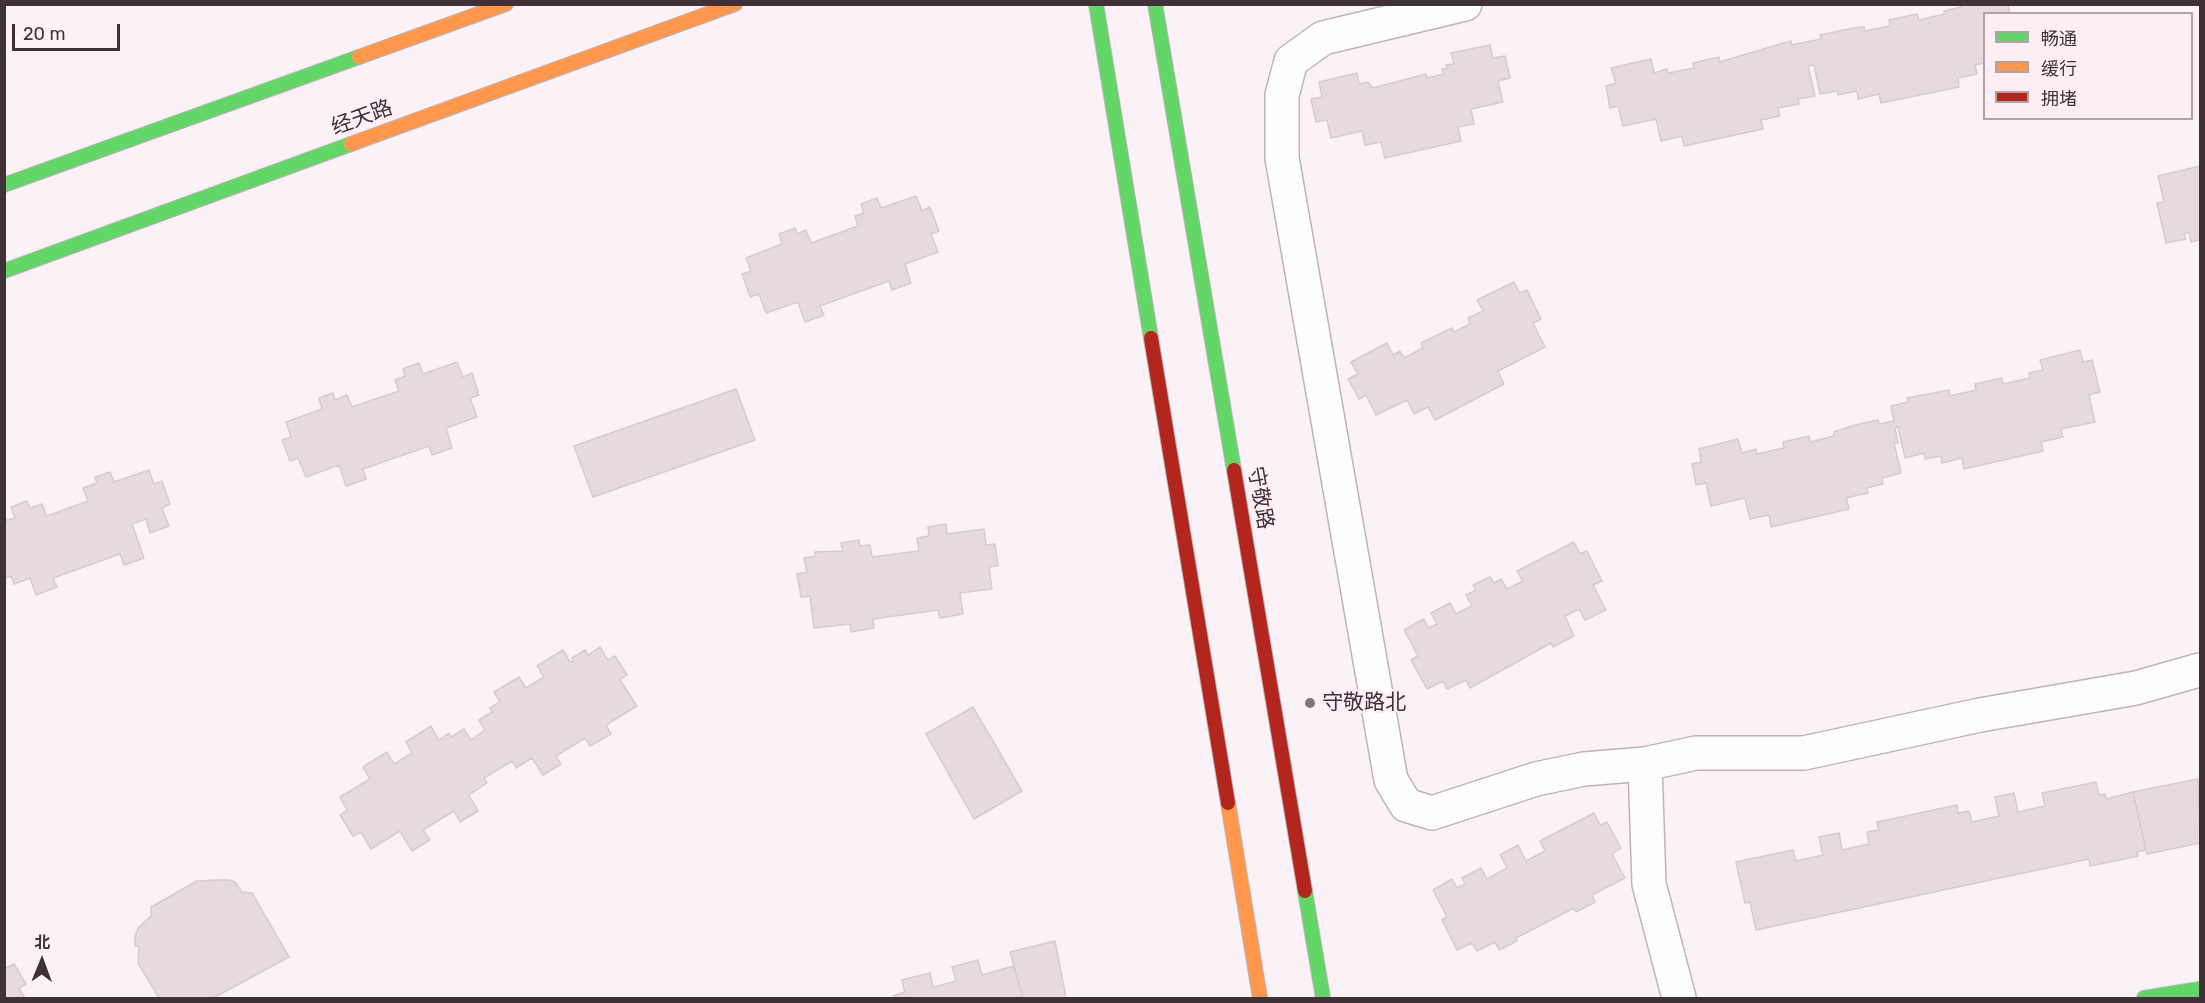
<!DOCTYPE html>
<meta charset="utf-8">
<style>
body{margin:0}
#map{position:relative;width:2205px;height:1003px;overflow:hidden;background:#faf2f6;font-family:Rubik,"Noto Sans SC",sans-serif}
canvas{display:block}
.frame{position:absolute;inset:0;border:6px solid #403139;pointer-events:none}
.legend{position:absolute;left:1983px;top:12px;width:210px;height:108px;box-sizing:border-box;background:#fdeef6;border:2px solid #b1a2aa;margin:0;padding:8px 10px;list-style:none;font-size:18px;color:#403139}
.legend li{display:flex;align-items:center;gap:12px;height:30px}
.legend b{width:30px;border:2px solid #b1a2aa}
.north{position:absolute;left:12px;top:931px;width:60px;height:60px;-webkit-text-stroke:4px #fdeef6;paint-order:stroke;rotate:1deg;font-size:16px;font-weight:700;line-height:24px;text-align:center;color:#403139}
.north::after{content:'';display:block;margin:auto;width:21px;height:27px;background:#403139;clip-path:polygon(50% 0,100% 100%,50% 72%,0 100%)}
.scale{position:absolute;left:12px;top:24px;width:108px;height:27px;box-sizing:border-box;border:3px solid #403139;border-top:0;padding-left:8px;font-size:18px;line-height:21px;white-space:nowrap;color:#403139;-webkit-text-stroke:4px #fdeef6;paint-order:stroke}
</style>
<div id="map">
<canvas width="2205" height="1003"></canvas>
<div class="frame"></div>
<ul class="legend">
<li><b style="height:8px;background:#63d668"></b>畅通</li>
<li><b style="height:8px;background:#ff974d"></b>缓行</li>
<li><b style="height:8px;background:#b3261e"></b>拥堵</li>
</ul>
<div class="north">北</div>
<div class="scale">20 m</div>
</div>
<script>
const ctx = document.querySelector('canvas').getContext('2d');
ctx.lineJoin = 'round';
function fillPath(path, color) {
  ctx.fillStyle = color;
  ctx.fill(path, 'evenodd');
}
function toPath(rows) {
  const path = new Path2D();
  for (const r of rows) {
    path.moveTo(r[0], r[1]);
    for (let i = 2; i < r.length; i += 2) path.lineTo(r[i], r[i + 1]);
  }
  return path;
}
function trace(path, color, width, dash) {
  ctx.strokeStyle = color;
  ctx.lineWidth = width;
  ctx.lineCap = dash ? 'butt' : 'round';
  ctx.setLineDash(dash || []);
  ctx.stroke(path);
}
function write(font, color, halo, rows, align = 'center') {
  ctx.font = font + ' Rubik,"Noto Sans SC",sans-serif';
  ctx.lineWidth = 4.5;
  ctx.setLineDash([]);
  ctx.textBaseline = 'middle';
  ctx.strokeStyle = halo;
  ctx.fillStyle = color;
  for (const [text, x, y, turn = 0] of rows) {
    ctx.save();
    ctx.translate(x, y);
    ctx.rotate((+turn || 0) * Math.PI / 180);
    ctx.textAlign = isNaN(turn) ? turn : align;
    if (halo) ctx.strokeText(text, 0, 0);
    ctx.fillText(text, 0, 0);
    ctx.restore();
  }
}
const building = toPath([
 [1960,4,2008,4,2010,14,1984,14,1984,63,1975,65,1977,74,1958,78,1959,87,1881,103,1879,94,1858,99,1857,91,1838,95,1837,91,1820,94,1814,65,1808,66,1815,96,1798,99,1799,104,1778,108,1780,116,1761,120,1763,129,1684,146,1682,136,1661,141,1656,119,1623,126,1618,106,1610,108,1606,86,1616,83,1611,68,1651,59,1654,73,1667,69,1668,73,1694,68,1693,63,1719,57,1719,62,1791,41,1792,45,1821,39,1820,35,1853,28,1864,27,1865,31,1890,26,1889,20,1917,14,1919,20,1944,14,1944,11,1961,7,1960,4],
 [1490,45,1493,58,1505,56,1510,78,1498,81,1503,102,1471,109,1474,124,1458,127,1461,141,1385,158,1381,142,1365,145,1362,131,1331,138,1327,120,1316,122,1311,99,1322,97,1319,82,1357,73,1359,84,1368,82,1373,88,1426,74,1427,78,1444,74,1442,69,1447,69,1446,65,1454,64,1451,53,1490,45],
 [2200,166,2200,240,2191,242,2189,232,2184,234,2186,239,2166,243,2157,203,2164,202,2158,176,2200,166],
 [916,196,922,211,930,207,939,231,931,234,938,252,905,264,911,283,892,290,889,281,820,306,824,315,805,322,798,302,766,313,759,294,750,297,742,274,751,271,746,258,782,244,779,234,795,228,797,234,806,230,811,243,858,226,855,216,864,213,861,204,877,198,881,208,916,196],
 [1514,282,1520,293,1527,290,1541,319,1533,323,1545,347,1498,371,1504,384,1435,420,1428,407,1414,414,1407,400,1376,415,1366,395,1359,399,1348,379,1358,374,1351,362,1387,343,1393,355,1400,351,1404,358,1423,348,1421,343,1452,328,1454,332,1470,324,1468,318,1483,311,1477,300,1514,282],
 [2080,350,2083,362,2092,360,2100,392,2089,395,2095,422,2061,429,2063,437,2041,442,2043,451,1964,469,1962,458,1942,463,1941,456,1925,459,1924,453,1905,458,1898,427,1895,428,1898,443,1894,443,1901,473,1882,478,1883,484,1867,488,1868,493,1846,498,1849,509,1771,527,1769,515,1750,519,1745,498,1711,506,1706,483,1696,485,1692,464,1701,462,1699,449,1738,439,1742,453,1756,449,1757,454,1784,448,1783,442,1809,436,1810,442,1834,436,1834,432,1851,426,1878,420,1879,424,1894,421,1891,406,1908,402,1907,398,1949,390,1950,396,1976,390,1975,384,2002,378,2003,384,2030,378,2029,373,2043,370,2040,360,2080,350],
 [457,362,463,377,472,373,479,395,470,398,477,417,446,428,452,448,432,455,429,446,363,469,366,479,346,486,339,465,306,477,298,458,290,461,282,440,291,437,286,422,322,409,319,398,333,393,335,400,347,395,352,407,399,391,395,380,405,376,403,369,419,363,423,374,457,362],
 [736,389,755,440,593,497,574,446,736,389],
 [149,470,154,484,162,481,170,504,162,508,169,526,150,533,146,519,132,524,144,558,124,565,120,554,53,578,57,587,36,595,30,578,14,584,11,576,4,579,4,521,15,518,11,507,27,501,30,508,42,504,47,516,88,501,83,488,97,483,95,477,110,472,114,482,149,470],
 [946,524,947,534,984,529,986,545,995,544,998,566,989,567,992,589,960,593,963,614,940,618,938,610,873,619,874,628,851,632,850,624,814,628,810,596,801,597,797,574,807,572,804,558,816,556,815,552,843,551,841,543,859,540,860,546,870,545,872,557,919,551,917,538,929,536,928,527,946,524],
 [1574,542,1580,554,1587,551,1602,581,1593,585,1606,610,1585,620,1579,609,1565,616,1574,636,1553,647,1551,643,1470,688,1466,680,1447,689,1443,681,1427,689,1411,660,1418,656,1404,630,1424,619,1428,628,1437,624,1431,613,1450,603,1456,614,1472,606,1466,595,1476,590,1473,585,1490,577,1494,583,1501,579,1507,589,1523,581,1517,571,1574,542],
 [600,647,608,660,615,656,627,675,620,680,637,706,606,725,611,734,590,746,585,738,556,756,561,764,543,775,532,758,516,768,512,761,484,778,487,783,469,795,478,811,460,822,454,811,423,830,430,840,412,851,400,831,371,849,361,832,353,836,340,815,347,810,340,797,370,779,363,767,387,752,394,764,412,753,406,742,431,726,439,740,449,733,451,737,464,729,471,740,485,730,479,720,492,712,490,708,500,702,494,692,519,677,526,688,544,677,537,666,563,650,570,662,573,661,572,658,585,650,588,655,600,647],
 [973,707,1022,791,974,819,926,734,973,707],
 [2198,779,2200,843,2147,854,2133,792,2198,779],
 [2096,782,2099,795,2105,794,2106,799,2133,792,2146,850,2137,852,2138,856,2090,866,2089,859,1756,930,1750,902,1745,903,1736,862,1793,850,1796,861,1823,855,1819,837,1839,833,1842,850,1869,844,1867,832,1879,830,1877,822,1957,805,1958,813,1969,811,1972,822,1999,816,1995,797,2014,793,2018,812,2045,806,2042,793,2096,782],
 [1594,813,1600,825,1607,822,1621,848,1612,854,1625,878,1592,895,1595,902,1576,912,1574,908,1516,938,1517,941,1499,950,1495,942,1477,951,1472,943,1457,950,1442,920,1447,917,1433,890,1452,879,1457,888,1465,884,1462,878,1481,868,1487,879,1507,868,1500,855,1518,845,1526,861,1545,851,1540,841,1594,813],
 [217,880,229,880,235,882,242,892,252,893,289,957,213,998,159,998,138,963,139,946,135,946,135,937,138,928,151,916,151,907,197,881,217,880],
 [1055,941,1066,998,1023,998,1010,952,1055,941],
 [978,960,982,975,1014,966,1023,998,893,998,893,996,905,992,902,980,930,973,933,987,956,981,952,967,978,960],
 [14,964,26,984,19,988,25,998,4,998,4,965,6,968,14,964]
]);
fillPath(building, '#e6dadc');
trace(building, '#d7cccd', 1.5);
const street = toPath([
 [1465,4,1323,38,1291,61,1282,95,1282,158,1391,780,1406,805,1432,813,1536,779,1584,769,1645,764,1696,753,1804,753,1980,715,2136,688,2199,670],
 [1645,764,1649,884,1679,998]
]);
const fast = toPath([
 [1096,4,1151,338],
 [1155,4,1234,470],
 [4,185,359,57],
 [4,271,351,144],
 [1305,891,1323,998],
 [2144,998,2200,989]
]);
const slow = toPath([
 [359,57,506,4],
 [351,144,735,4],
 [1228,803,1260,998]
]);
const jam = toPath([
 [1151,338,1228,803],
 [1234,470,1305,891]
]);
trace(street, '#beb3b9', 36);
trace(fast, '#beb3b9', 16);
trace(slow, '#beb3b9', 16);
trace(jam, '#beb3b9', 16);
trace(street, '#fefdfe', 33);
trace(fast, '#63d668', 14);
trace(slow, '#ff974d', 14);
trace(jam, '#b3261e', 14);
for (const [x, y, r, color] of [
 [1310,703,6,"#81757b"]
]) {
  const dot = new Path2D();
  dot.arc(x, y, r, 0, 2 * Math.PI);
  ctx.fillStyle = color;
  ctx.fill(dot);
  trace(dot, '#fdeef6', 2);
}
write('21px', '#403139', '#fdeef6', [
 ["经天路",362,118,-20],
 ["守敬路",1260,498,80]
]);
write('21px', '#403139', '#fdeef6', [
 ["守敬路北",1322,703]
], 'left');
</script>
